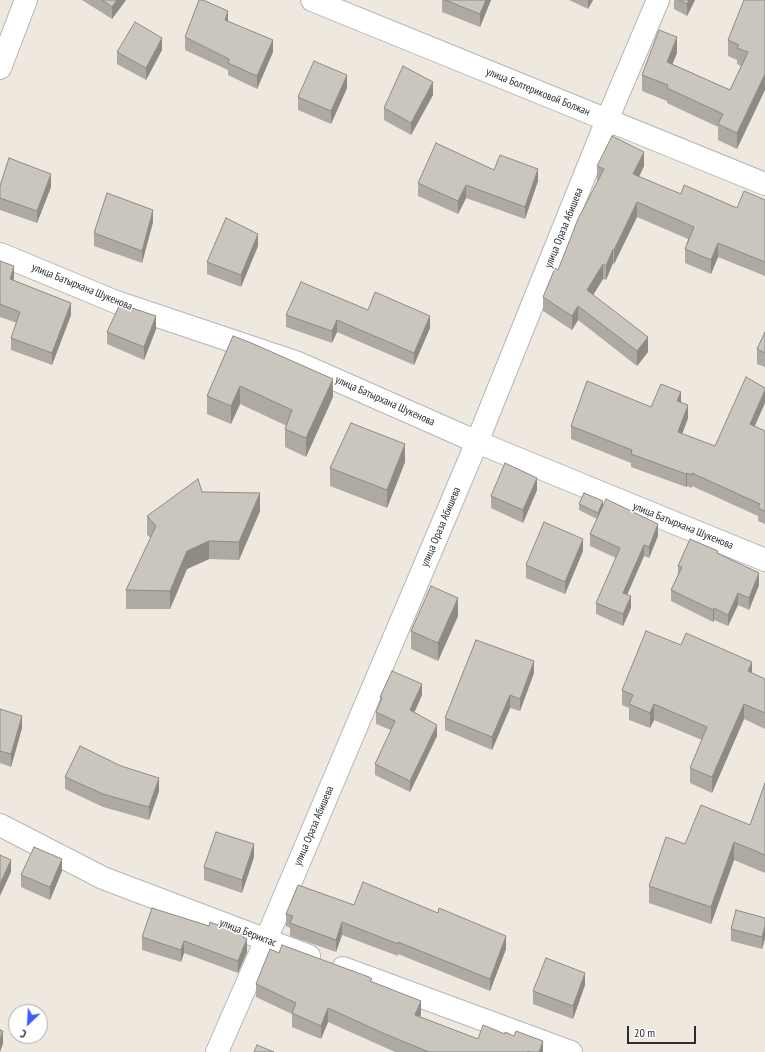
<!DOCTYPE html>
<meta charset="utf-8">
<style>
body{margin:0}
#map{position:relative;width:765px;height:1052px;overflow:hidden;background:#eee8df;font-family:"PT Sans Narrow",sans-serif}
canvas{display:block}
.north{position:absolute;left:8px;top:1004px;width:40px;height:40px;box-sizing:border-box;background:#fff;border:1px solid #ababab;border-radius:50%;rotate:205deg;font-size:11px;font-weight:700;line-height:16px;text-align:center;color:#2d2d2d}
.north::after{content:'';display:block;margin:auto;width:14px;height:18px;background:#3b5dff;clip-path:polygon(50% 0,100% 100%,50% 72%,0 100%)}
.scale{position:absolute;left:627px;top:1026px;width:69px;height:18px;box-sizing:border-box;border:2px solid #2d2d2d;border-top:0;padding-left:5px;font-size:12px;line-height:14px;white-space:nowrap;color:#2d2d2d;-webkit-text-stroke:3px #fff;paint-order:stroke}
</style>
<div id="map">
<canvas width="765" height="1052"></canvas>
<div class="north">С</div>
<div class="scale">20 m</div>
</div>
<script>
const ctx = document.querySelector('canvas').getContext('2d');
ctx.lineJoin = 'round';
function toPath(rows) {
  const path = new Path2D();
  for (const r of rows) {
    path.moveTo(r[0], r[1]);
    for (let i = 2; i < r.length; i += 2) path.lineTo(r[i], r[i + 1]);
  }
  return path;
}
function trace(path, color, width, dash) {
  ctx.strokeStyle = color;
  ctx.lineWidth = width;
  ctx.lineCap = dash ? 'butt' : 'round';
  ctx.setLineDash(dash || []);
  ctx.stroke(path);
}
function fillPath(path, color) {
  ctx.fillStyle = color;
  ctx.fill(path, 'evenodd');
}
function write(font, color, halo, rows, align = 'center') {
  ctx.font = font + ' "PT Sans Narrow",sans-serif';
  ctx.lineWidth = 3;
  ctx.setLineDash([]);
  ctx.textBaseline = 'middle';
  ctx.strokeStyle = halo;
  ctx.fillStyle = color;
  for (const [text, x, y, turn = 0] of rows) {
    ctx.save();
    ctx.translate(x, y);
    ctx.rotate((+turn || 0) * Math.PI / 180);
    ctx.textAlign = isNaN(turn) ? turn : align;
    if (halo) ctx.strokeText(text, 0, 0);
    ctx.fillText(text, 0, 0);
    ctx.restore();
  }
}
const minor = toPath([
 [312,0,765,184],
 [0,68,26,0],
 [0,254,116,302,298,363,477,442,765,560],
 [217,1052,266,940,477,442,607,120,658,0]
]);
const tertiary = toPath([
 [0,825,103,878,309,956],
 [343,968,571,1052]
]);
trace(minor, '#b3b5c0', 24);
trace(tertiary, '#b3b5c0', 24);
trace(minor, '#fff', 22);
trace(tertiary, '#fff', 22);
fillPath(toPath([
 [82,0,126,0,112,19],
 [442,0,491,0,480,27,442,12],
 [569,0,593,0,588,9],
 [674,0,695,0,687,16,674,9],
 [765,0,737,149,718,140,718,127,667,103,667,101,642,91,642,75,677,53,672,64,730,90,741,66,737,64,737,60,728,56,728,40],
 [228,21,273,52,257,89,228,75,228,70,185,50,185,37],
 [162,50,146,80,117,64,117,52],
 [347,88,331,124,298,110,298,97],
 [433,95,411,135,384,120,384,108],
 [597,166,644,166,639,177,681,194,737,208,765,200,765,276,718,257,711,274,685,263,685,249,688,239,637,217,614,264,613,263,606,280,603,279,593,295,648,352,637,366,578,320,572,330,543,311,543,297,558,270,598,181,597,180],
 [494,170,538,181,525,219,466,198,458,214,418,196,418,183],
 [0,186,51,187,37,223,0,210],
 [153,222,142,263,94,246,94,233],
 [258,246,241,287,207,274,207,262],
 [0,261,14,278,14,280,71,315,52,365,11,350,11,338,17,323,0,317],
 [368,310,430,328,414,365,337,332,332,343,286,327,286,315],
 [156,329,144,360,107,344,107,332],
 [765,332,765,367,757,364,757,349],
 [233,336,333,397,306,457,285,447,285,429,287,426,240,404,231,424,207,414,207,396],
 [681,402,688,418,682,434,715,446,755,426,765,431,765,524,758,521,758,516,692,486,692,488,687,486,686,487,631,467,631,463,571,439,571,426,651,407],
 [405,462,387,508,330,486,330,468],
 [537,490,523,523,491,508,491,496],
 [202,492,260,511,239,560,209,559,187,569,170,609,126,609,126,590,151,538,147,535,147,516],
 [579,504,603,505,658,536,649,558,644,556,627,595,631,608,623,626,596,614,596,603,616,558,590,546,590,534,597,519,579,510],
 [583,551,565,594,526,578,526,565],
 [718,554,759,585,749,610,738,605,728,626,714,620,713,622,671,601,671,590,678,574,678,566],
 [458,616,438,661,411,649,411,631],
 [534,673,520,711,510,708,492,750,445,730,445,718],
 [752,673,765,679,765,729,744,719,712,793,690,783,690,768,702,740,654,720,650,728,629,720,629,708,622,705,622,690],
 [422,695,414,713,437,736,410,792,375,775,375,764,391,730,376,724,376,712,380,703,380,697],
 [0,709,22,728,11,767,0,763],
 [121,766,159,791,149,820,103,807,65,789,65,777],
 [765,783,765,873,734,860,711,924,649,903,649,886,685,844,750,825],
 [254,857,242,893,204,880,204,867],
 [62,871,50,900,21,887,21,875],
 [354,905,506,949,490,991,398,954,398,956,342,935,336,952,290,936,290,928,286,926,286,914],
 [765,918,765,938,762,949,731,941,731,929],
 [142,937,244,938,247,952,238,973,184,953,181,962,142,950],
 [279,953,372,982,421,1014,420,1017,478,1039,539,1052,395,1052,328,1022,321,1039,292,1027,292,1014,256,997,256,984],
 [585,985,573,1019,533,1004,533,991]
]), '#aeaaa3');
fillPath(toPath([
 [117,0,126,0,112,19,112,7],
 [486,0,491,0,480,27,480,14],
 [588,0,593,0,588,9],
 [689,0,695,0,687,16,687,4],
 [228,11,228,24,225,20],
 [677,37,677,53,667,78,667,62],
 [162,38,162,50,146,80,146,68],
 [273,40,273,52,257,89,257,76],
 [765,74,765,90,737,149,737,133],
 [347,75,347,88,331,124,331,111],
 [433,82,433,95,411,135,411,123],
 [644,152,644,166,633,189,633,174],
 [538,169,538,181,525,219,525,207],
 [51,174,51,187,37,223,37,211],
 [466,185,466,198,458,214,458,201],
 [637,202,637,217,614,264,614,250],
 [153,210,153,222,142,263,142,251],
 [258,234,258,246,241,287,241,275],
 [718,243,718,257,711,274,711,260],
 [613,249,613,263,606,280,606,266],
 [603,264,603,279,587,305,587,290],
 [14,266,14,278,10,292,10,279],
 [71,303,71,315,52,365,52,353],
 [578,306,578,320,572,330,572,316],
 [156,316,156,329,144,360,144,347],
 [430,316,430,328,414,365,414,353],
 [337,320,337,332,332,343,332,331],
 [648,337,648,352,637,366,637,351],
 [333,379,333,397,306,457,306,438],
 [240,386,240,404,231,424,231,406],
 [765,390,765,403,750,437,750,424],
 [681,392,681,405,677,401],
 [688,405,688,418,678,445,678,432],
 [405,444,405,462,387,508,387,490],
 [687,473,687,486,686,487,686,474],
 [537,478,537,490,523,523,523,510],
 [260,493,260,511,239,560,239,542],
 [603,501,603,507,598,519,598,513],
 [658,524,658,536,649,558,649,547],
 [583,539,583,551,565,594,565,582],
 [209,541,209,559,187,569,170,609,170,591,187,551],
 [644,545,644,556,623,604,623,593],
 [759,573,759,585,749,610,749,598],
 [738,593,738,605,728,626,728,615],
 [631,596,631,608,623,626,623,614],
 [458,598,458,616,438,661,438,643],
 [714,608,714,620,713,622,713,610],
 [534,661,534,673,520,711,520,699],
 [752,662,752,677,748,671],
 [422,684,422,695,410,722,410,710],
 [510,695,510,708,492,750,492,737],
 [654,704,654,720,650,728,650,713],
 [744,704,744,719,712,793,712,777],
 [22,716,22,728,11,767,11,754],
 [437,725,437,736,410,792,410,781],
 [159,778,159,791,149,820,149,807],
 [734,842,734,860,711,924,711,907],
 [254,844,254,857,242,893,242,880],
 [62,859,62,871,50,900,50,887],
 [11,860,11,872,0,896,0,884],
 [342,922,342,935,336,952,336,940],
 [765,926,765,938,762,949,762,937],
 [244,935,244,947,247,939,247,952,238,973,238,961],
 [506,936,506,949,490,991,490,979],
 [184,941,184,953,181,962,181,950],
 [585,973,585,985,573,1019,573,1006],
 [421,1001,421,1014,415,1029,415,1015],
 [328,1008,328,1022,321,1039,321,1026],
 [3,1031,3,1044,0,1052,0,1041],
 [543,1041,543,1052,539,1052]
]), '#8d8b84');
const building = toPath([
 [102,0,117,0,112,7,102,0],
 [199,0,203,0,228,11,225,20,273,40,257,76,228,63,229,59,185,37,199,0],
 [445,0,486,0,480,14,445,0],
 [679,0,689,0,687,4,679,0],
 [744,0,765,0,765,74,737,133,718,124,723,114,667,88,668,85,642,75,659,30,677,37,667,62,730,90,748,52,737,48,739,45,728,40,744,0],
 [135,22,162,38,146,68,117,52,135,22],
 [314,61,347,75,331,111,298,97,314,61],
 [403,66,433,82,411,123,384,108,403,66],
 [612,136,644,152,633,174,681,194,684,185,737,208,744,191,765,200,765,262,718,243,711,260,685,249,694,227,637,202,614,250,613,249,606,266,603,264,587,290,648,337,637,351,578,306,572,316,543,297,555,268,558,270,578,219,604,169,597,166,612,136],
 [436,143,494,170,500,155,538,169,525,207,466,185,458,201,418,183,436,143],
 [9,158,51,174,37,211,0,198,0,186,9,158],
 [107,193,153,210,142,251,94,233,107,193],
 [226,218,258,234,241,275,207,262,226,218],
 [0,261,14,266,10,279,71,303,52,353,11,338,20,312,0,304,0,261],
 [301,282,368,310,375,292,430,316,414,353,337,320,332,331,286,315,301,282],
 [120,304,156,316,144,347,107,332,120,304],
 [765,332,765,353,757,349,765,332],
 [233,336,249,342,333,379,306,438,285,429,292,410,240,386,231,406,207,396,233,336],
 [746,377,765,388,765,390,750,424,765,431,765,511,758,508,760,504,692,473,692,475,687,473,686,474,631,454,632,450,571,426,587,381,651,407,661,384,681,392,677,401,688,405,678,432,715,446,746,377],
 [351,423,405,444,387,490,330,468,351,423],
 [505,463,537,478,523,510,491,496,505,463],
 [198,479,202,492,260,493,239,542,209,541,187,551,170,591,126,590,156,526,147,516,198,479],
 [584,493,603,501,598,513,579,504,584,493],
 [606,499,658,524,649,547,644,545,623,593,631,596,623,614,596,603,620,548,590,534,606,499],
 [544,522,583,539,565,582,526,565,544,522],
 [690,539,718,551,717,553,759,573,749,598,738,593,728,615,714,608,713,610,671,590,682,567,678,566,690,539],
 [431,586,458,598,438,643,411,631,431,586],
 [646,631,681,645,686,633,752,662,748,671,765,679,765,713,744,704,712,777,690,768,707,727,654,704,650,713,629,704,633,695,622,690,646,631],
 [476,640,534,661,520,699,510,695,492,737,445,718,476,640],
 [392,671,422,684,410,710,437,725,410,781,375,764,395,721,376,712,382,698,380,697,392,671],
 [0,709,22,716,11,754,0,751,0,709],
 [80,746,121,766,159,778,149,807,103,794,65,777,80,746],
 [765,783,765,855,734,842,711,907,649,886,666,837,685,844,701,805,750,825,765,783],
 [216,832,254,844,242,880,204,867,216,832],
 [34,847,62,859,50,887,21,875,34,847],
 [0,855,11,860,0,884,0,855],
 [363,882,438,913,439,908,506,936,490,979,398,942,398,944,342,922,336,940,290,923,293,916,286,914,298,885,354,905,363,882],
 [152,908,209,926,210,922,244,935,243,937,247,939,238,961,184,941,181,950,142,937,152,908],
 [736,910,765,918,765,926,762,937,731,929,736,910],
 [282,945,369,977,372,979,370,981,421,1001,415,1015,478,1039,483,1025,505,1034,505,1032,514,1036,516,1031,543,1041,539,1052,530,1052,528,1051,528,1052,429,1052,385,1034,328,1008,321,1026,292,1013,296,1003,256,984,270,949,279,953,282,945],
 [546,958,585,973,573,1006,533,991,546,958],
 [0,1030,3,1031,0,1041,0,1030],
 [257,1045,274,1052,254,1052,257,1045]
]);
fillPath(building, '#cac6bd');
trace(building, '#8d8b84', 1);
write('11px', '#2d2d2d', '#fff', [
 ["улица Болтериковой Болжан",538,92,22],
 ["улица Ораза Абишева",564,228,-68],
 ["улица Батырхана Шукенова",82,287,22],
 ["улица Батырхана Шукенова",385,401,24],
 ["улица Батырхана Шукенова",683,526,22],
 ["улица Ораза Абишева",441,527,-67],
 ["улица Ораза Абишева",314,826,-67],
 ["улица Бериктас",248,933,21]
]);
</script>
